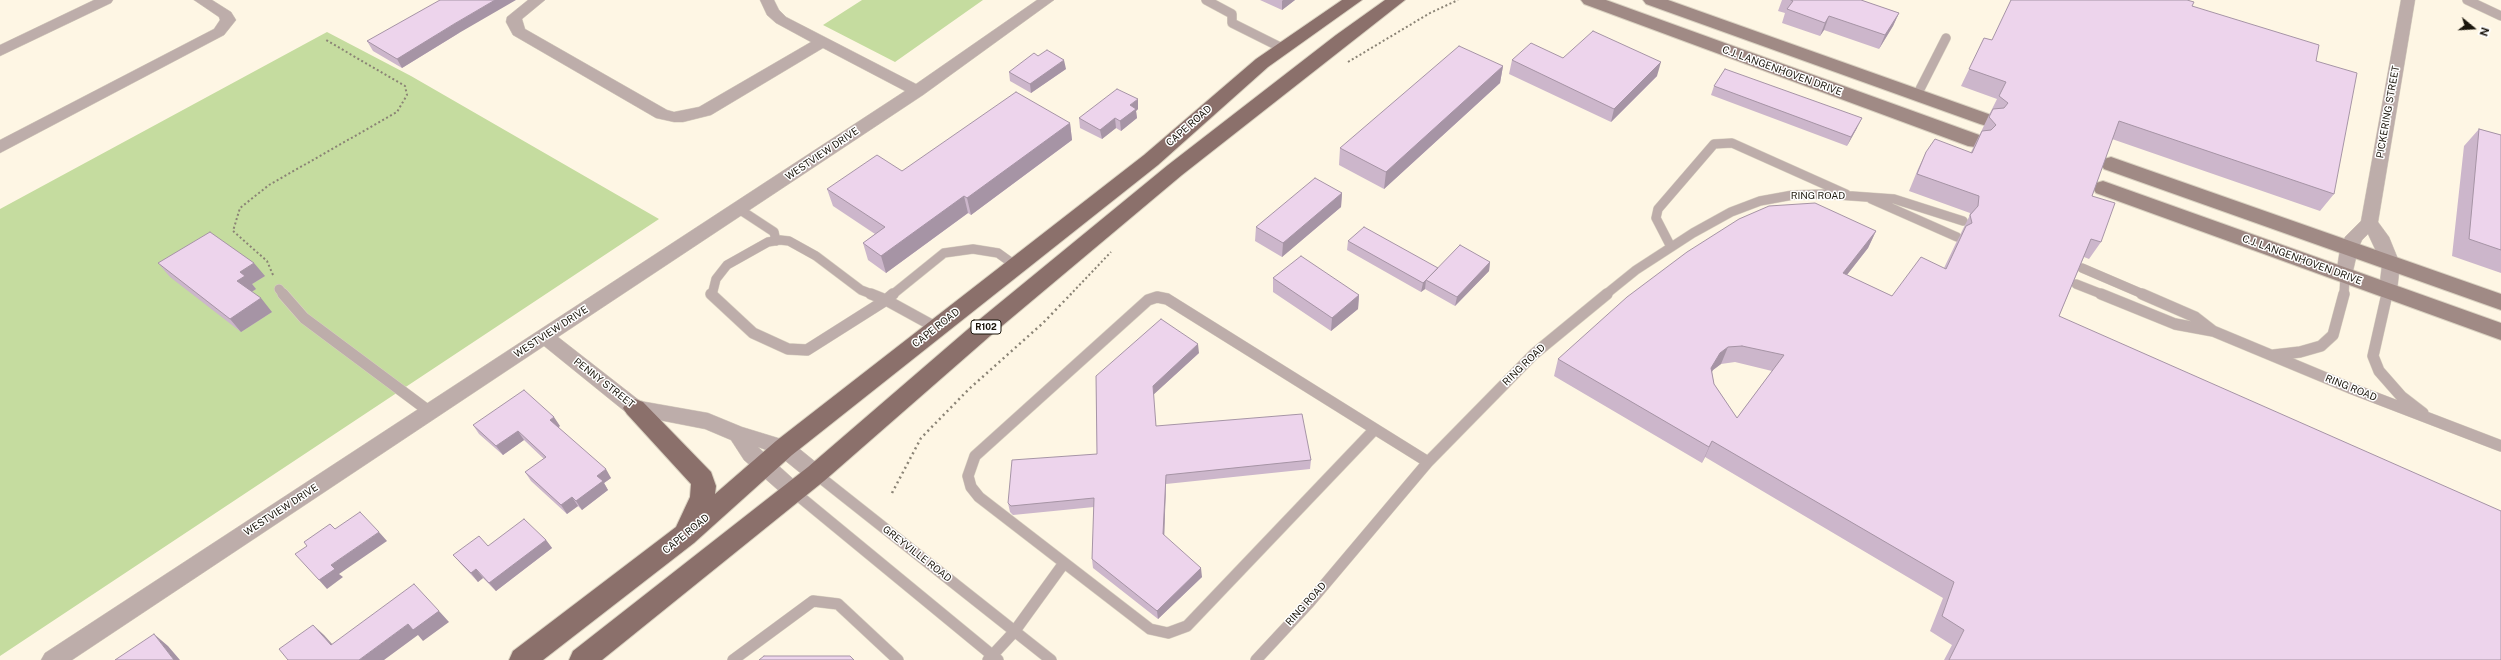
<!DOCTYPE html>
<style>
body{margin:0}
#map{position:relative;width:2501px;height:660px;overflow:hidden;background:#fef6e4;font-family:"Public Sans",sans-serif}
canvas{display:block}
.north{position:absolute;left:2453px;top:8px;width:40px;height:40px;-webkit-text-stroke:3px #fff;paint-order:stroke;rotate:108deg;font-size:11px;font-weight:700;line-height:16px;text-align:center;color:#1a150b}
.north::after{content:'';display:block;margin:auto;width:14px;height:18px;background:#1a150b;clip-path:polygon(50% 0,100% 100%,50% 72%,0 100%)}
</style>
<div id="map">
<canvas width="2501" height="660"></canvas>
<div class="north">N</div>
</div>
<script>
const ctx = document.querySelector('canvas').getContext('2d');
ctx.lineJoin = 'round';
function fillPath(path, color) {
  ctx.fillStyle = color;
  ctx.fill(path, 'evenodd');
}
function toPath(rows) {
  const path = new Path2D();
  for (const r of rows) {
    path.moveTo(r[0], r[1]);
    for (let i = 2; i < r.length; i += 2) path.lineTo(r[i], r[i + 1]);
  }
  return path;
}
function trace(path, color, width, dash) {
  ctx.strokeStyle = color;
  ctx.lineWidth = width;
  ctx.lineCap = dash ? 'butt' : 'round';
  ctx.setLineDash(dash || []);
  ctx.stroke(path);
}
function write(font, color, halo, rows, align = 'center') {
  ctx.font = font + ' "Public Sans",sans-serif';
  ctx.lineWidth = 3;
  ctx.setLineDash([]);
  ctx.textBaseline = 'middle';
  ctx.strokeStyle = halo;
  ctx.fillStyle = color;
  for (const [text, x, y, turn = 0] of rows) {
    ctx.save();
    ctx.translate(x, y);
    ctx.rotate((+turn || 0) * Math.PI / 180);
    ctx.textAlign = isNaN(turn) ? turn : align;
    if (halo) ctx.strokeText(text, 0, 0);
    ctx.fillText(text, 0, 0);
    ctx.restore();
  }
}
fillPath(toPath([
 [862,0,983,0,895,62,823,25],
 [327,32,411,76,659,219,0,656,0,209]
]), '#c5dc9f');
const laneFar1 = toPath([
 [1206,0,1232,14,1232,23,1282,48],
 [2467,0,2501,16],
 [1917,95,1946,38],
 [1871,199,1957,237],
 [739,209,774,232,776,241],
 [1671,247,1656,218,1658,209,1714,144,1732,143,1846,194],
 [2082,268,2145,295],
 [2076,284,2104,295],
 [279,289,284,295],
 [712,295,716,279,727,265,768,242,780,240,789,241,816,256,861,290,874,295],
 [892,295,944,253,973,249,998,253,1016,266],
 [1605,295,1636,270,1693,233,1731,212,1760,201,1793,195,1824,194,1894,199,1963,221],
 [2344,295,2345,275],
 [2387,295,2388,291]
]);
const lane = toPath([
 [283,294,304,318,430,412],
 [711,294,753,333,788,349,807,350,886,300],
 [871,294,886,300],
 [2101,294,2175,324,2213,331,2350,388,2501,446],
 [2142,294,2195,317,2213,331],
 [2387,294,2373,356,2379,371,2401,396,2423,413],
 [1157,297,1167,299,1375,429,1187,626,1168,633,1150,629,979,497,971,487,968,476,975,456,1148,300,1157,297],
 [886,300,937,328],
 [886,300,893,294],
 [2274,355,2300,352,2321,346,2333,335,2344,294],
 [1375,429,1428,462],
 [816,474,1051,660],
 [794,492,998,660],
 [733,660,813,601,838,604,898,660],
 [988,660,1014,632,1064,563],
 [1256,660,1309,603,1428,462,1534,354,1607,294]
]);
const street = toPath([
 [94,0,113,0,111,3,0,56,0,45,94,0],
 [194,0,212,0,231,12,236,20,224,35,0,153,0,140,214,29,220,20,219,17,194,0],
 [528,0,545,0,522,19,525,29,667,110,674,112,699,107,811,42,776,23,767,15,760,0,774,0,779,10,786,17,916,84,1037,0,1054,0,923,95,558,337,640,401,708,413,742,427,791,442,823,468,826,474,823,480,816,483,809,480,777,454,758,447,801,486,804,492,801,498,794,501,787,498,744,460,731,440,705,429,628,414,544,346,72,660,41,660,45,653,905,91,823,48,711,115,683,122,674,122,656,118,513,35,506,22,507,17,528,0],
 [2401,0,2415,0,2378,222,2389,237,2400,264,2397,291,2395,296,2388,298,2381,296,2379,291,2382,264,2368,234,2362,240,2358,249,2351,280,2345,282,2339,280,2336,275,2340,249,2345,237,2361,221,2401,0]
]);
const secondary = toPath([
 [1581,0,1606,0,1982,136,1985,141,1982,146,1975,147,1968,146,1584,4,1581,0],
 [1643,0,1668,0,1994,116,1997,120,1994,124,1987,126,1980,124,1646,4,1643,0],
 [2111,157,2501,294,2501,310,2104,169,2101,164,2104,159,2111,157],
 [2103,181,2501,323,2501,340,2096,193,2093,188,2096,183,2103,181]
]);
const primary = toPath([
 [1342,0,1362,0,1268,67,1158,165,792,455,694,543,543,660,509,660,513,651,676,527,690,497,691,484,627,414,623,408,627,402,635,399,643,402,711,472,716,486,715,494,776,441,1144,155,1256,59,1342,0],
 [1385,0,1405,0,1182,175,990,336,824,481,602,660,569,660,573,651,808,467,974,324,1168,165,1336,35,1385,0]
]);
trace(laneFar1, '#dad2c1', 10);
trace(lane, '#dad2c1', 12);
trace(street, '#dad2c1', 1);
trace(secondary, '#dad2c1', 2);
trace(primary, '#dad2c1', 2);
trace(toPath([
 [1348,62,1430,13,1458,0],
 [273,275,267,261,233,231,240,208,269,185,397,112,407,95,405,86,326,40],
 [1070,295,1111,252]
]), '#8a8375', 2, [2, 2.5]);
trace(toPath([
 [892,493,921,438,969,389,1043,323,1071,294]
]), '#8a8375', 2.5, [2, 3.5]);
trace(laneFar1, '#bdadaa', 9);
trace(lane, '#bdadaa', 11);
fillPath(street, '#bdadaa');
fillPath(secondary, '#a08a85');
fillPath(primary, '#8b706b');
fillPath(toPath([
 [1260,0,1295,0,1282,10],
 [1782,0,1861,0,1899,13,1893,26,1879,49,1824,30,1820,36,1782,23,1785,13,1778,11],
 [2192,6,2316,61,2334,194,2320,211,2112,139,2092,196,2101,242,2089,259,2084,257,2059,316,2501,660,1944,660,1952,645,1930,631,1943,598,1705,457,1702,463,1554,376,1558,359,1876,231,1868,248,1847,275,1892,296,1944,268,1956,243,1961,234,1961,233,1969,217,1970,213,1909,191,1918,169,1926,152,1971,152,1980,134,1990,113,1997,99,1961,86,1984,38,1992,40],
 [1735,362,1772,371,1737,418,1714,384,1712,372,1713,370,1721,364],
 [459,33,402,68,373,51,367,41],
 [1038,56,1066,69,1031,93,1010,81,1009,72],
 [1563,58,1657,76,1611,122,1509,74,1512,60],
 [1503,66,1500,83,1384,189,1339,165,1340,148],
 [1714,86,1857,128,1847,146,1711,95],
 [1138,109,1136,111,1137,118,1121,131,1116,128,1102,139,1080,128,1079,118],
 [1070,123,1072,140,971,215,968,213,886,273,868,260,863,243,875,234,833,206,827,189,902,171],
 [2479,129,2501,135,2501,273,2452,256,2464,146],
 [1342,193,1341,207,1282,257,1255,241,1256,227],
 [1348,241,1438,268,1490,262,1489,271,1455,306,1425,289,1421,292,1347,250],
 [158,263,265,276,252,284,256,289,252,292,272,312,241,332,170,277],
 [1273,278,1359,295,1358,309,1331,331,1273,292],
 [1199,353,1153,395,1156,426,1311,460,1310,469,1166,484,1164,535,1202,577,1158,619,1093,568,1092,559,1094,507,1013,515,1010,512,1008,503,1097,454,1096,376],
 [473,425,560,426,558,427,611,478,604,483,608,490,582,510,578,506,567,514,531,481,525,472,544,459,524,440,503,455,479,434],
 [546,540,552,548,496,591,483,578,478,582,461,564,453,555,488,546]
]), '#ccb6cb');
fillPath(toPath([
 [495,0,516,0,459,33,402,68,397,59,454,24],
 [1283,0,1295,0,1282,10,1282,1],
 [1899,13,1893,26,1879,49,1885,35],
 [1829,16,1824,30,1820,36,1825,23],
 [1064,60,1066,69,1031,93,1030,84],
 [1661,62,1657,76,1611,122,1614,109],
 [1503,66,1500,83,1384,189,1386,172],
 [1138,99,1138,109,1136,111,1137,118,1121,131,1120,121,1130,105],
 [1115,118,1116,128,1102,139,1100,130],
 [1862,118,1857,128,1847,146,1851,137],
 [1070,123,1072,140,971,215,967,198],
 [1342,193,1341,207,1282,257,1283,243],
 [964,196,968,213,886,273,881,256],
 [1876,231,1868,248,1835,290,1843,273],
 [1490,262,1489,271,1455,306,1457,297],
 [254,263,265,276,252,284,256,289,248,294,237,281,240,272],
 [1426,280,1425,289,1421,292,1423,283],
 [1359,295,1358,309,1331,331,1332,318],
 [261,298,272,312,241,332,230,319],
 [1198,344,1199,353,1153,395,1153,386],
 [1728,347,1721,364,1713,370,1704,384,1711,368,1720,353],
 [554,417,560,426,556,429,550,420],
 [518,431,524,440,503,455,496,446],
 [1712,441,1705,457,1702,463,1709,447],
 [606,469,611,478,604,483,608,490,582,510,576,501,597,476],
 [1166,475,1166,484,1164,543,1163,534],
 [572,497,578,506,567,514,561,505],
 [379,532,387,541,339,574,343,577,327,589,319,580,331,565],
 [546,540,552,548,496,591,489,583],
 [1201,568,1202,577,1158,619,1157,611],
 [476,569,483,578,478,582,471,573],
 [439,611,449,622,423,641,418,635,384,660,359,660,408,624],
 [313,625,324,635,342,655,331,645],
 [154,634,168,646,180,660,174,660]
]), '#a694a5');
const building = toPath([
 [440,0,495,0,454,24,397,59,367,41,440,0],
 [1791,0,1861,0,1899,13,1885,35,1829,16,1825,23,1787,9,1793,1,1791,0],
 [2011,0,2187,0,2194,2,2192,6,2319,45,2316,61,2357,73,2334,194,2119,121,2092,196,2115,203,2101,242,2091,239,2059,316,2501,511,2501,660,1949,660,1964,630,1942,616,1954,582,1712,441,1709,447,1558,359,1627,297,1687,252,1739,219,1769,206,1815,203,1876,231,1843,273,1892,296,1921,257,1946,269,1966,226,1972,223,1970,215,1978,206,1979,196,1917,174,1926,152,1935,139,1972,153,1982,131,1991,130,1996,125,1989,117,1993,109,2004,108,2008,103,1999,96,2006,82,1969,69,1984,38,1992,40,2011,0],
 [1742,346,1784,355,1737,418,1714,384,1711,368,1720,353,1728,347,1742,346],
 [1593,31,1661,62,1614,109,1512,60,1531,43,1563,58,1593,31],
 [1459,46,1503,66,1386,172,1340,148,1459,46],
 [1047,50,1064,60,1030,84,1009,72,1034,53,1038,56,1047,50],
 [1725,69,1862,118,1851,137,1714,86,1725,69],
 [1117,89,1138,99,1130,105,1136,109,1120,121,1115,118,1100,130,1079,118,1117,89],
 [1016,92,1070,123,967,198,964,196,881,256,863,243,885,227,827,189,877,155,902,171,1016,92],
 [2479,129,2501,135,2501,250,2469,239,2479,129],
 [1315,178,1342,193,1283,243,1256,227,1315,178],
 [1364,227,1438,268,1423,283,1348,241,1364,227],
 [210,232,254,263,240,272,245,276,237,281,261,298,230,319,158,263,210,232],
 [1460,245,1490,262,1457,297,1426,280,1460,245],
 [1301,256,1359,295,1332,318,1273,278,1301,256],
 [1161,319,1198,344,1153,386,1156,426,1302,414,1311,460,1166,475,1163,534,1201,568,1157,611,1092,559,1094,498,1011,506,1008,503,1012,460,1097,454,1096,376,1161,319],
 [524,390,554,417,550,420,606,469,597,476,603,481,576,501,572,497,561,505,525,472,546,457,518,431,496,446,473,425,524,390],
 [360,512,379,532,331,565,335,569,319,580,295,554,307,546,304,542,330,524,335,529,360,512],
 [524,519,546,540,489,583,476,569,471,573,453,555,479,536,488,546,524,519],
 [414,584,439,611,413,630,408,624,359,660,288,660,279,649,313,625,331,645,414,584],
 [154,634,174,660,115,660,154,634],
 [764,656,850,656,854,660,759,660,764,656]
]);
fillPath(building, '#edd4ec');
trace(building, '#a694a5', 1);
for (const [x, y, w] of [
 [986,327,30]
]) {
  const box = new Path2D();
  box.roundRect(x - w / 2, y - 7, w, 14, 3);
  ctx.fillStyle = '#fff';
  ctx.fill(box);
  trace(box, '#1a150b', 1);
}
write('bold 9px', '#1a150b', null, [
 ["R102",986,327]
]);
write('10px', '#1a150b', '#fff', [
 ["C.J. LANGENHOVEN DRIVE",1782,71,20],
 ["PICKERING STREET",2388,112,-80],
 ["CAPE ROAD",1189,126,-41],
 ["WESTVIEW DRIVE",822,154,-34],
 ["RING ROAD",1818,196],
 ["C.J. LANGENHOVEN DRIVE",2302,260,20],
 ["CAPE ROAD",936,328,-38],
 ["WESTVIEW DRIVE",551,332,-33],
 ["RING ROAD",1524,365,-44],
 ["PENNY STREET",604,383,38],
 ["RING ROAD",2351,388,22],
 ["WESTVIEW DRIVE",281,510,-33],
 ["CAPE ROAD",686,534,-39],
 ["GREYVILLE ROAD",917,554,38],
 ["RING ROAD",1306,604,-48]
]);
</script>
